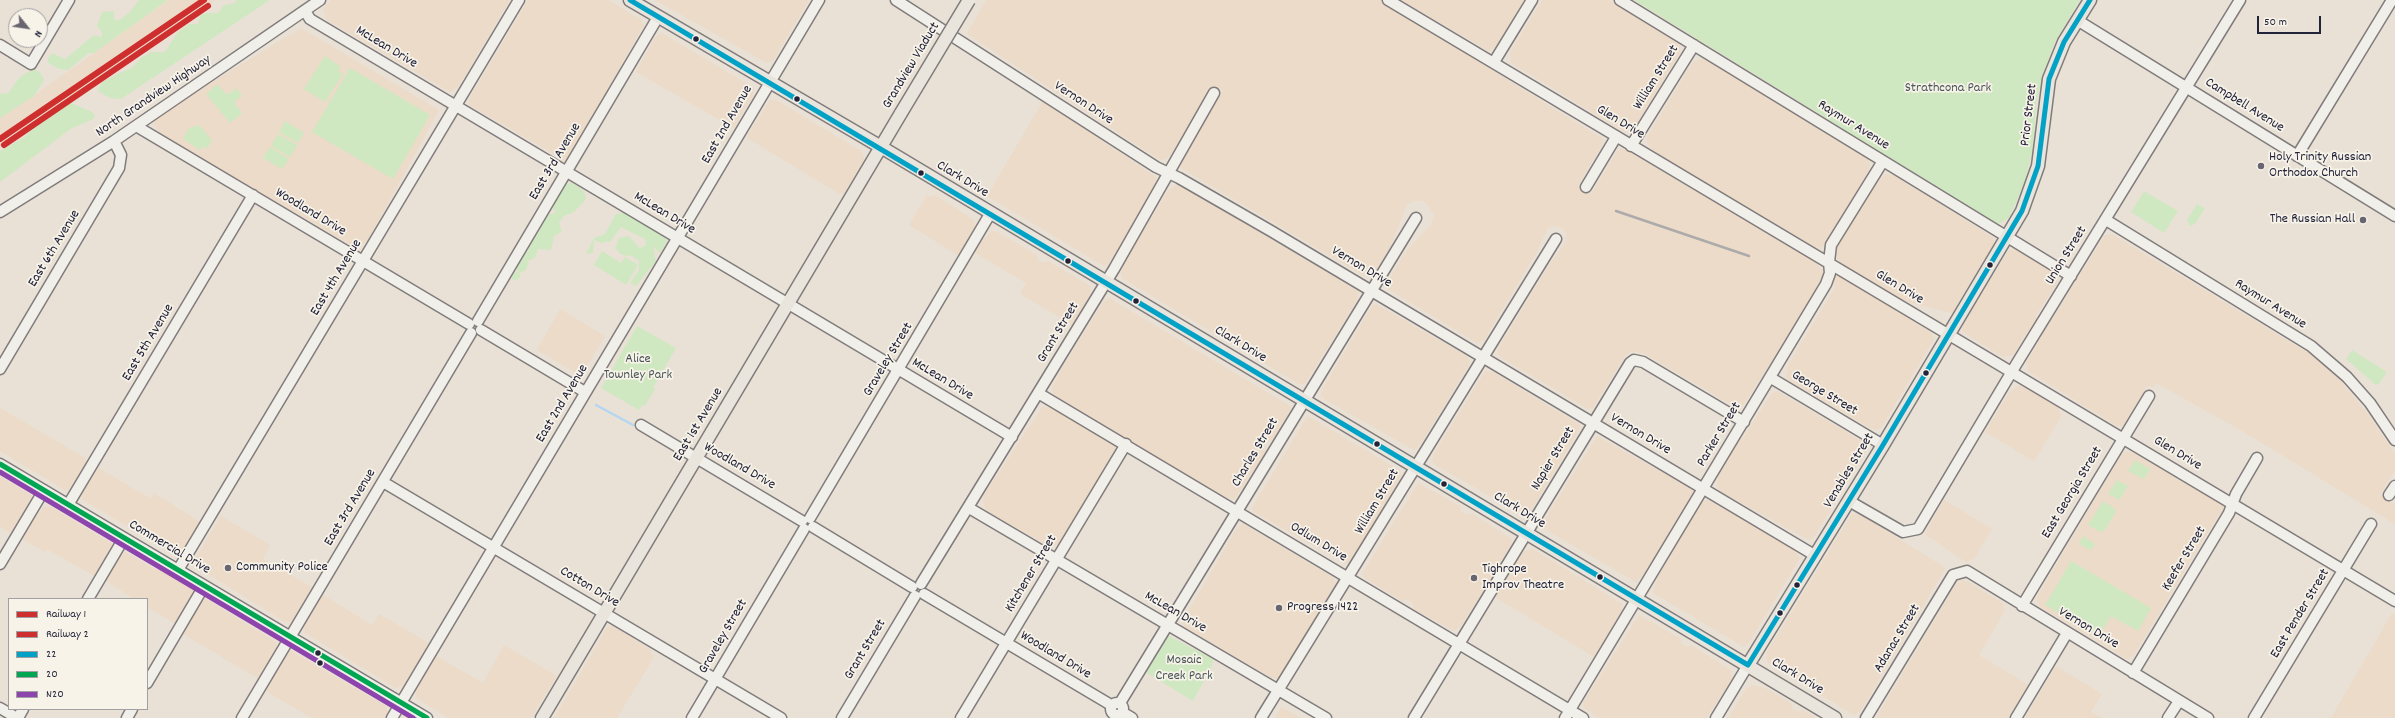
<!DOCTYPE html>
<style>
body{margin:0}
#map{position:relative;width:2395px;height:718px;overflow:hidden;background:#e9e1d6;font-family:Dekko,sans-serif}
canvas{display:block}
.legend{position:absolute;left:8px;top:598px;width:140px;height:112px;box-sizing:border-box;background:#f7f3e8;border:1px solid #a29fa3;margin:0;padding:5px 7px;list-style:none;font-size:12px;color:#22223b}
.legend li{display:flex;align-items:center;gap:8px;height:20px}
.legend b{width:20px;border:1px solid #a29fa3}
.north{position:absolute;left:8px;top:8px;width:40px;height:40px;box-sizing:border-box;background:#f7f3e8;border:1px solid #a29fa3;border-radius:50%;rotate:120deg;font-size:11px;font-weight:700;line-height:16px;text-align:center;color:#22223b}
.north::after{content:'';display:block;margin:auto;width:14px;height:18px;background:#686571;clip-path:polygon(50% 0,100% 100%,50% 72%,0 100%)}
.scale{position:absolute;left:2257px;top:16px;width:64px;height:18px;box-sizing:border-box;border:2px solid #22223b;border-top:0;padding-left:5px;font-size:12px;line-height:14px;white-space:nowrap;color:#22223b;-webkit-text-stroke:3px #f7f3e8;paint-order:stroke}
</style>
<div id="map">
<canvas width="2395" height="718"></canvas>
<ul class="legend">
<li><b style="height:5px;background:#cf2e2f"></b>Railway 1</li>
<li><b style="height:5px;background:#cf2e2f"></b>Railway 2</li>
<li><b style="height:5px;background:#02a2c7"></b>22</li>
<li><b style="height:5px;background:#00a651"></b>20</li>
<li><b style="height:5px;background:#8e44ad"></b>N20</li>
</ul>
<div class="north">N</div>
<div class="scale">50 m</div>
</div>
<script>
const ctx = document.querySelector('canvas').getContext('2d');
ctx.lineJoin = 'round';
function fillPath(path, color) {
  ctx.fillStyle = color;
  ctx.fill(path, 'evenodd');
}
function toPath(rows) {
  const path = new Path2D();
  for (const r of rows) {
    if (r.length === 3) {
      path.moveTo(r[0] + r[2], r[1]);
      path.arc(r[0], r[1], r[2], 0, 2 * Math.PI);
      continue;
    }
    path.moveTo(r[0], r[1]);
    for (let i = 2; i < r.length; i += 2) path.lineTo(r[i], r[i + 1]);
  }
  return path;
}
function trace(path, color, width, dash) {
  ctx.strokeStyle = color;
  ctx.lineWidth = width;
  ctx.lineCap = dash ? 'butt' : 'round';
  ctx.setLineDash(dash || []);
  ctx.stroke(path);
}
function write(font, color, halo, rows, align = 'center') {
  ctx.font = font + ' Dekko,sans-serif';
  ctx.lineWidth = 3.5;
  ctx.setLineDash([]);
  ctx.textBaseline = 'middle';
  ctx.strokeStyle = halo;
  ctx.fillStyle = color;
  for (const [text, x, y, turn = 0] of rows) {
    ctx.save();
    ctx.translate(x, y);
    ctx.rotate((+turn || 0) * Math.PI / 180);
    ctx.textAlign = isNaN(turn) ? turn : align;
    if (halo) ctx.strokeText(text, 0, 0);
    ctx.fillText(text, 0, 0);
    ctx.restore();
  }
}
fillPath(toPath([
 [169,0,216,0,125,63,0,146,0,117,26,101],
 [331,0,510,0,458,87,450,92,327,20,323,9],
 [528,0,608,0,640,19,644,25,566,162,561,161,561,158,469,105,469,99],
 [655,0,809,0,773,61,767,63],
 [986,0,1388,0,1385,4,1603,139,1603,143,1578,186,1591,194,1616,153,1620,149,1626,150,1816,262,1821,269,1867,281,1837,259,1836,247,1873,185,1886,174,1894,175,1994,238,1994,244,1956,305,1973,308,2006,254,2009,250,2015,249,2026,253,2058,273,2057,283,2035,317,2053,318,2105,235,2112,234,2303,350,2309,351,2343,379,2344,386,2365,410,2395,454,2395,470,2380,495,2394,504,2395,502,2395,524,2242,431,2156,383,2154,387,2147,386,2126,422,2122,426,2117,426,2028,371,2027,362,2042,335,2028,331,2013,355,2003,357,1964,333,1962,328,1968,317,1866,292,1932,333,1934,339,1881,428,1876,430,1870,428,1790,381,1786,377,1788,365,1836,286,1818,282,1814,296,1742,407,1735,407,1645,354,1632,351,1625,356,1593,408,1588,409,1500,357,1497,353,1499,347,1549,265,1565,243,1567,234,1562,228,1554,226,1547,229,1537,252,1484,340,1477,343,1388,289,1388,281,1406,251,1431,225,1434,216,1427,204,1423,201,1414,201,1407,204,1392,243,1373,275,1369,278,1364,276,1181,168,1181,162,1223,90,1213,85,1177,147,1168,158,1160,160,967,34],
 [1401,0,1524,0,1496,46,1489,51],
 [1542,0,1609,0,1680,44,1680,53,1633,130,1628,132,1621,130,1511,63,1510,52],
 [301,28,439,110,368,240,358,249,161,135,153,123,158,115],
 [662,33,754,88,753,96,734,128,636,72,655,37],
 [1704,58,1868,159,1870,165,1866,178,1822,248,1815,247,1656,153,1647,144,1647,137,1693,62],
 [770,100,776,100,861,151,864,158,863,162,844,194,838,193,749,139,747,136],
 [1043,101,1156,177,1154,191,1112,261,1104,266,987,196],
 [1175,185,1184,187,1358,291,1358,299,1305,384,1299,384,1122,278,1121,272,1123,264,1167,192],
 [927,195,930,197,935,195,974,220,975,226,959,256,909,225],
 [992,231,997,232,1037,255,1038,260,1043,263,1048,261,1090,286,1091,293,1073,325,1020,294,1026,283,974,252,985,237],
 [1109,298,1290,406,1290,411,1273,440,1267,441,1263,447,1266,451,1235,499,1220,496,1053,394,1052,387,1063,367,1103,302],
 [1376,304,1465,355,1469,360,1469,365,1418,448,1414,450,1324,399,1321,395,1323,388,1372,306],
 [560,309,605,336,581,376,537,350],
 [1485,371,1493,372,1580,425,1579,431,1529,514,1525,516,1435,465,1432,460,1433,455],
 [2020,385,2059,407,2059,413,2062,415,2034,461,1985,432,2010,391],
 [1777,391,1863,442,1867,446,1866,452,1814,537,1809,540,1723,493,1717,487,1718,475,1734,446,1743,438,1771,394],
 [1043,406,1057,410,1118,445,1119,448,1060,544,1051,547,987,511,983,502,984,495],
 [0,408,85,458,87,462,71,490,65,490,0,451],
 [1307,417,1311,418,1399,470,1401,473,1401,477,1350,562,1346,564,1254,512,1252,508],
 [1597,436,1690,488,1693,492,1691,500,1652,565,1636,582,1543,528,1543,522],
 [2126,452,2134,453,2216,499,2222,503,2224,510,2216,519,2134,655,2127,659,2040,607,2036,599,2121,455],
 [99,468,151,499,154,493,200,522,182,554,175,555,83,500,81,494],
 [0,477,30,494,32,497,30,504,11,533,0,527],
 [1418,483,1460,506,1461,511,1466,515,1471,513,1512,539,1511,545,1461,626,1454,631,1414,609,1413,603,1406,599,1402,601,1366,579,1362,574],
 [1706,500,1734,511,1791,546,1800,558,1748,644,1744,647,1653,593,1657,579,1678,540,1699,505],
 [1944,500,1992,529,1973,560,1971,559,1967,563,1926,535,1926,531],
 [45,506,51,507,112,544,113,546,96,577,47,549,45,552,20,538],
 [1852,514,1859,514,1944,567,1945,569,1860,712,1854,715,1768,663,1766,658,1767,652],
 [221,516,270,545,263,559,312,587,292,622,285,622,192,564,193,557,197,556],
 [1243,524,1333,577,1336,583,1280,677,1274,679,1184,627,1182,622,1237,528],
 [1527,550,1533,549,1622,604,1622,611,1594,657,1495,597,1522,553],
 [125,552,156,570,162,570,194,591,177,625,147,607,147,599,134,599,105,580,119,555],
 [1962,580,1967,581,2004,604,2003,608,2005,610,1979,655,2028,685,2008,718,1876,718,1956,584],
 [323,595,372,625,379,614,429,643,405,686,396,688,305,633,304,624],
 [206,599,276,642,275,652,259,679,183,634,202,600],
 [2392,613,2395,615,2395,718,2331,718],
 [1639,615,1681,639,1681,643,1687,647,1691,645,1731,670,1732,679,1706,718,1599,718,1584,708,1583,703],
 [608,626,613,626,651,650,651,655,654,657,617,718,554,718],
 [504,645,557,676,531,718,448,718,416,698,416,690,436,656,483,683],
 [291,651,386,706,388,712,385,718,312,718,269,693,266,688,286,654],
 [2056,666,2102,694,2091,712,2102,718,2025,718],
 [1752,685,1765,688,1791,703,1792,709,1799,712,1802,710,1816,718,1728,718,1746,689],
 [1281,707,1301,718,1275,718]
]), '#ebdbc8');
fillPath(toPath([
 [139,0,168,0,94,53,89,53,68,70,59,69,48,63,48,58,52,53,65,59,94,35,102,37,102,32,97,26,102,12,114,11,114,19,118,21,129,13],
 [236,0,270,0,121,99,110,98,99,92,98,89,103,81,133,67,142,57,152,52,165,52,177,33,189,24,198,24,200,15,206,13,218,13,224,5,235,3],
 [1634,0,2080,0,2055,42,2044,71,2037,99,2033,148,2025,182,2009,218,1998,224],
 [325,56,341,67,338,71,343,74,325,102,304,89],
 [350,68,430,115,393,179,312,132],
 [33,69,40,72,44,80,34,96,0,118,0,94,8,93,20,77],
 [217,84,225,93,229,94,236,88,242,96,235,101,235,104,242,113,230,123,206,94],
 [69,102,92,112,95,116,94,119,72,128,0,182,0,151,25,137,42,116,52,113],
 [285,121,304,133,298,143,279,132],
 [199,125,212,140,207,149,203,146,200,150,183,139,189,128],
 [278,134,297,145,290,157,271,146],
 [270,147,289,159,282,169,263,158],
 [571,182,584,191,586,199,574,212,564,216,559,223,562,232,554,236,551,250,538,249,535,258,527,261,529,263,525,271,520,272,520,278,513,281,511,275,518,271,516,267,524,253,529,251,527,248,535,234,540,232,539,228,546,216,556,212,552,208,561,187],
 [2144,191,2178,211,2164,233,2131,212],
 [2197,204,2205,208,2195,224,2190,226,2187,220],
 [625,212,664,234,667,242,660,253,653,246,656,261,636,286,630,283,639,270,639,261,632,256,622,255,615,248,619,238,629,236,640,248,646,245,645,239,621,227,611,241,601,243,594,240,593,253,586,254,594,238,605,234,616,214],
 [602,251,621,263,625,257,638,265,626,285,594,265],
 [637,326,676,348,653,388,655,389,645,406,642,405,639,410,601,388],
 [2352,350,2387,372,2379,384,2376,385,2346,359],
 [2135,460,2150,469,2144,479,2128,471],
 [2117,480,2128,486,2119,500,2108,494],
 [2103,501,2114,508,2116,512,2104,531,2101,532,2088,525],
 [2083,536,2095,544,2092,549,2088,549,2079,544],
 [2071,561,2151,608,2138,631,2111,616,2099,636,2045,605],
 [1169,636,1213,659,1212,666,1193,701,1145,672]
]), '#d0e8c1');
trace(toPath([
 [596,405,633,425]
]), '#b4d6f1', 2.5);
const minor = toPath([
 [896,0,1156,167,1179,178,1271,231,1816,556],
 [1388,0,2395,601],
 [1620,0,2071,276],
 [305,11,310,19,1012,437],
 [2077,20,2395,216],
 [0,45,31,64,69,0],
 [1494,62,1532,0],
 [136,126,469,324],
 [1631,146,1694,45],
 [2297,156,2392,0],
 [1586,187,1616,137],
 [0,212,114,141,320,0],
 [2106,220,2311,346,2347,377,2370,403,2395,440],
 [478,321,658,17],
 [481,330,585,392],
 [0,369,119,168,121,155,114,141],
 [1771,378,1883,445],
 [1038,393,1583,718],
 [641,425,802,521],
 [0,464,427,718],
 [383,482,781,718],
 [2389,495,2395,486],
 [1849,501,1903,532,1918,529,2017,363,2240,0],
 [68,505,253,195],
 [969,508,1326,718],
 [810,518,990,214],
 [813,527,912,587],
 [0,564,44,490],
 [178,570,519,0],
 [921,584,1114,269,1214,93],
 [924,594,1111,705],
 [88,599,124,538],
 [2022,606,2149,396],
 [2133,673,2229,513,2236,494,2257,458],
 [147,683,204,586],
 [1117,709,6],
 [1120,703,1416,218],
 [0,708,17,718],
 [1122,712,1132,718],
 [18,718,23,709],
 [127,718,132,709],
 [242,718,471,333],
 [392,718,819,0],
 [692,718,804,529],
 [842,718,915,596],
 [961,718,1126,444],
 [1261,718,1556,239],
 [1414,718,1630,363,1634,360,1643,362,1744,422],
 [1565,718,1826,284,1830,273,1829,262,1831,245,1883,161],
 [1716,718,1748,665],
 [1866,718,1953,575,1967,571,2208,718],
 [2016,718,2067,633],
 [2168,718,2179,701],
 [2254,718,2371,524]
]);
const major = toPath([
 [630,0,881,147,1835,718],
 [1748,665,1883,445,2022,211,2038,166,2049,79,2064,42,2090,0],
 [542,718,901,113]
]);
trace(minor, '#807c7c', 13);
trace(major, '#807c7c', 15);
trace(minor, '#f1efea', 10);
trace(major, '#eae5dc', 12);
trace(toPath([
 [1616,211,1749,256]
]), '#acaaaa', 2.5);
const majorBridge = toPath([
 [901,113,969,0]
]);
trace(majorBridge, '#807c7c', 15, []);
trace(majorBridge, '#eae5dc', 12);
trace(toPath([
 [630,0,1748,665],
 [1748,665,1883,445,2022,211,2038,166,2049,79,2064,42,2090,0]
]), '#02a2c7', 5);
trace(toPath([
 [0,464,427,718]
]), '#00a651', 5);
trace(toPath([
 [0,472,413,718]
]), '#8e44ad', 5);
trace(toPath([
 [0,139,204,0]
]), '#cf2e2f', 6);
trace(toPath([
 [4,145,208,6]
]), '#cf2e2f', 6);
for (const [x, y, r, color] of [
 [696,39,3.5,"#22223b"],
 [797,99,3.5,"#22223b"],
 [2261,166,4,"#686571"],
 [921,173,3.5,"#22223b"],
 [2363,220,4,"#686571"],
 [1068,261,3.5,"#22223b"],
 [1990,265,3.5,"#22223b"],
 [1136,301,3.5,"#22223b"],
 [1926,373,3.5,"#22223b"],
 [1377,444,3.5,"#22223b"],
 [1444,484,3.5,"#22223b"],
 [228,568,4,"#686571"],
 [1600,577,3.5,"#22223b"],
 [1474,578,4,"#686571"],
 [1797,585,3.5,"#22223b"],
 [1279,608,4,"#686571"],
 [1780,613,3.5,"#22223b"],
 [318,653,3.5,"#22223b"],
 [320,663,3.5,"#22223b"]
]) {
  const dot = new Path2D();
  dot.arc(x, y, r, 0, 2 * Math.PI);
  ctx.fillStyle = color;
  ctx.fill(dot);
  trace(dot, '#f7f3e8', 1.5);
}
write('14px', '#22223b', '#f7f3e8', [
 ["McLean Drive",386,48,31],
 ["Grandview Viaduct",912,66,-59],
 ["William Street",1657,78,-58],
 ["North Grandview Highway",154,97,-34],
 ["Vernon Drive",1083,104,33],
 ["Campbell Avenue",2244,106,32],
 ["Prior Street",2030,115,-83],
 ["Glen Drive",1620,123,31],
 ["East 2nd Avenue",728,125,-60],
 ["Raymur Avenue",1853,126,32],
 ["East 3rd Avenue",556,162,-59],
 ["Clark Drive",962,180,31],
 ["Woodland Drive",310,213,31],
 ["McLean Drive",664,214,31],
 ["East 6th Avenue",55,249,-59],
 ["Union Street",2067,256,-58],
 ["Vernon Drive",1361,268,31],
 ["East 4th Avenue",337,278,-59],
 ["Glen Drive",1899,288,31],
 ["Raymur Avenue",2270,305,32],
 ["Grant Street",1059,333,-59],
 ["East 5th Avenue",149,343,-59],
 ["Clark Drive",1240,345,31],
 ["Graveley Street",889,360,-59],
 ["McLean Drive",942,380,31],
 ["George Street",1824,394,31],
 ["East 2nd Avenue",563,404,-59],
 ["East 1st Avenue",699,425,-59],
 ["Vernon Drive",1640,435,31],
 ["Parker Street",1720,435,-59],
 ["Charles Street",1256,453,-59],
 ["Glen Drive",2177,454,31],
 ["Napier Street",1554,459,-59],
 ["Woodland Drive",739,467,30],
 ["Venables Street",1850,471,-59],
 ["East Georgia Street",2073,493,-59],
 ["William Street",1378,502,-59],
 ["East 3rd Avenue",351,508,-59],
 ["Clark Drive",1519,511,31],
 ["Odlum Drive",1318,543,31],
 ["Commercial Drive",169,548,31],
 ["Keefer Street",2185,559,-59],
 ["Kitchener Street",1032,574,-59],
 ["Cotton Drive",589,588,31],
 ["McLean Drive",1175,613,30],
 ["East Pender Street",2301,614,-59],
 ["Vernon Drive",2088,629,31],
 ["Graveley Street",724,637,-60],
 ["Adanac Street",1898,639,-59],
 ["Grant Street",866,650,-59],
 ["Woodland Drive",1055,656,31],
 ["Clark Drive",1797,677,31]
]);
write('14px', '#485558', '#f7f3e8', [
 ["Strathcona Park",1948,89],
 ["Alice",638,360],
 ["Townley Park",638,376],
 ["Mosaic",1184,661],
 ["Creek Park",1184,677]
]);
write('14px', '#22223b', '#f7f3e8', [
 ["Holy Trinity Russian",2269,158],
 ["Orthodox Church",2269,174],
 ["The Russian Hall",2355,220,"right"],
 ["Community Police",236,568],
 ["Tighrope",1482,570],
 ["Improv Theatre",1482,586],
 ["Progress 1422",1287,608]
], 'left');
</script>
